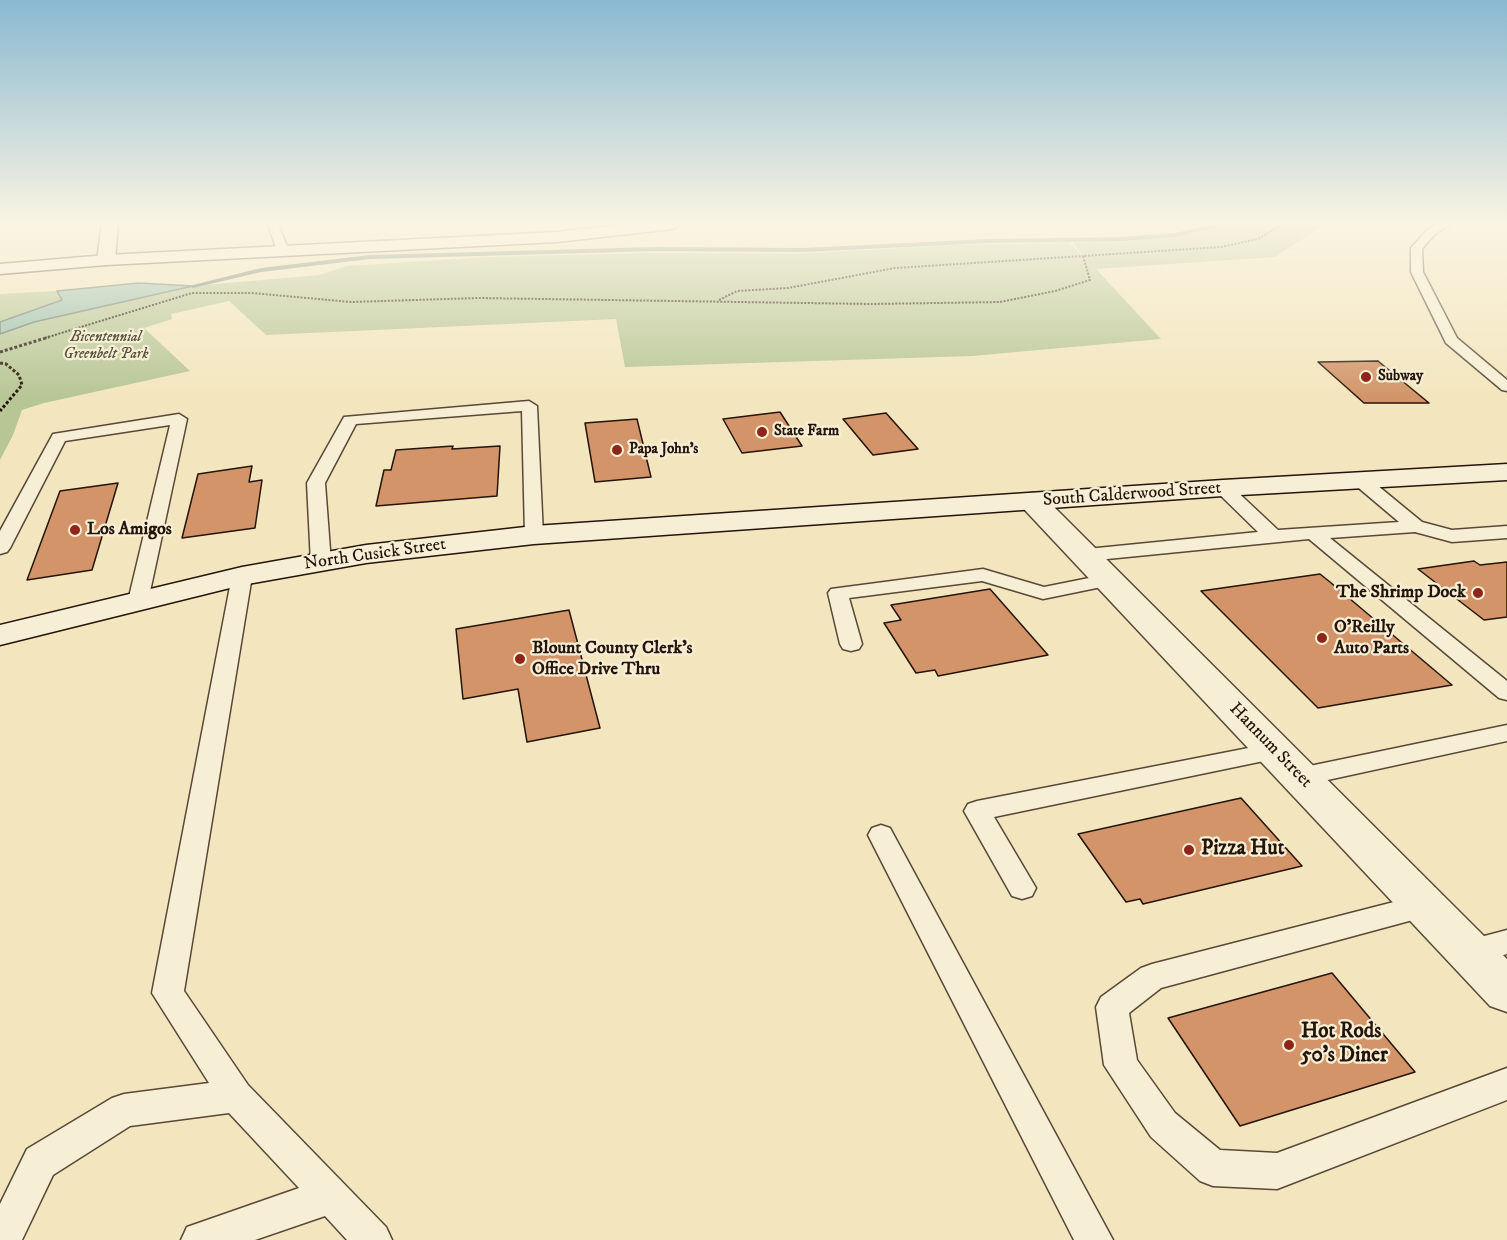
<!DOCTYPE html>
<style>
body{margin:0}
canvas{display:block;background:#f3e6be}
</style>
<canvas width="1507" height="1240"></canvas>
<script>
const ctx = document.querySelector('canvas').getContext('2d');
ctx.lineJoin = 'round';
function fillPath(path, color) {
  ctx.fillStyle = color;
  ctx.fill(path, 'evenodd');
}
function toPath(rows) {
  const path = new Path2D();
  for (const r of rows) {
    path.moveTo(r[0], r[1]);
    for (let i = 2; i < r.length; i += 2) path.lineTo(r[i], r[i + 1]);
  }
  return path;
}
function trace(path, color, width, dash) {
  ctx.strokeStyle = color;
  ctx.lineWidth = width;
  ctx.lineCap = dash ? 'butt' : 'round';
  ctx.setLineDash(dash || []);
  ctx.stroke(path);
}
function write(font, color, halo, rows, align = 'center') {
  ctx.font = font + ' "IM FELL DW Pica",serif';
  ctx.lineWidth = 4.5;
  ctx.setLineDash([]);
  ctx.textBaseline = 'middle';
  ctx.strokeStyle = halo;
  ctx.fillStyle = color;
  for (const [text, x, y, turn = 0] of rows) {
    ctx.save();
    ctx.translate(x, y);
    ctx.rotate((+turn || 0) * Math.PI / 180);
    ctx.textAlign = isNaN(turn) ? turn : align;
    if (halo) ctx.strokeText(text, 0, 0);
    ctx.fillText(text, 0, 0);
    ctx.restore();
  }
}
fillPath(toPath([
 [1204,224,1325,224,1275,257,1096,269,1161,339,972,356,625,367,616,319,266,335,229,301,171,314,172,319,144,328,190,371,44,403,22,410,13,435,0,460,0,334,34,322,193,286,319,275,347,266,489,257,654,253,795,254,953,245,1069,242,1087,261,1073,243,1191,232],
 [57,291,62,300,0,322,0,294]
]), '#b7c695');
const water = toPath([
 [139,283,193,286,34,322,0,334,0,322,62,300,57,291,139,283]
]);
fillPath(water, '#9bc0af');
trace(water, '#6b7b6d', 1.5);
fillPath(toPath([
 [1216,224,1231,224,1175,237,1122,241,988,243,804,252,655,251,370,259,261,272,193,288,189,286,261,268,370,255,655,247,804,248,988,239,1122,237,1175,233,1216,224]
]), '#6b7b6d');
const building = toPath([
 [1378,361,1429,403,1364,403,1318,362,1378,361],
 [780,412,802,446,742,453,723,419,780,412],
 [886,413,918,449,873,455,843,419,886,413],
 [637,419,651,477,595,482,585,423,637,419],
 [453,446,452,449,500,446,497,496,376,506,384,470,391,470,396,450,453,446],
 [252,466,249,482,262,480,255,528,182,538,198,474,252,466],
 [118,483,92,570,27,580,60,491,118,483],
 [1474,561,1480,565,1507,562,1507,617,1484,620,1418,569,1474,561],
 [1320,574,1330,582,1452,685,1318,708,1201,591,1320,574],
 [990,589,1048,655,938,676,935,670,916,673,884,623,901,620,891,605,990,589],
 [569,610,600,728,527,742,518,689,463,699,456,629,569,610],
 [1241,798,1302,866,1143,904,1140,899,1126,902,1078,834,1241,798],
 [1332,973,1415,1072,1240,1126,1168,1018,1332,973]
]);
fillPath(building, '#d29468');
trace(building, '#24140a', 1.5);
const service = toPath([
 [268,224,278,224,289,251,287,253,279,253,277,251,268,224],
 [1437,224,1451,224,1435,234,1422,249,1423,272,1457,338,1507,380,1507,391,1502,390,1446,343,1411,272,1411,248,1427,230,1437,224],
 [529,401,537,406,543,535,541,539,534,541,527,539,525,535,522,411,356,424,325,483,331,563,328,567,314,567,311,563,307,483,344,417,529,401],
 [179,414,187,419,148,601,145,605,138,607,131,605,128,601,170,425,65,441,10,548,7,552,0,554,0,531,53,434,179,414],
 [1360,475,1366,476,1422,522,1452,530,1507,526,1507,538,1452,542,1415,532,1330,538,1507,681,1507,700,1499,698,1309,539,1087,561,1080,559,1077,555,1080,551,1087,549,1258,532,1217,492,1214,488,1217,484,1223,483,1229,484,1278,530,1399,522,1354,484,1351,480,1354,476,1360,475],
 [983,569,1044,587,1109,574,1116,576,1119,580,1116,584,1043,599,982,581,849,598,862,644,859,649,851,651,843,649,840,644,828,593,831,589,983,569],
 [242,570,249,572,252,576,184,991,248,1085,386,1227,392,1240,347,1240,325,1216,255,1240,181,1240,187,1227,299,1188,229,1113,130,1126,53,1175,22,1240,0,1240,0,1204,27,1149,112,1098,124,1094,209,1083,152,993,232,576,235,572,242,570],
 [1507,725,1507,741,1300,786,1291,783,1287,777,1291,771,1300,768,1507,725],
 [1274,743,1283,745,1286,751,1283,757,994,817,1036,888,1032,896,1022,899,1012,896,964,811,968,804,977,801,1274,743],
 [881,825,890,828,1113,1240,1074,1240,868,835,872,828,881,825],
 [1425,894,1435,898,1439,906,1435,914,1161,988,1129,1013,1137,1060,1175,1113,1220,1150,1277,1153,1507,1068,1507,1100,1277,1189,1213,1186,1200,1181,1151,1137,1104,1065,1096,1007,1101,997,1141,968,1152,964,1425,894],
 [1507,930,1507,954,1469,965,1458,961,1454,952,1458,943,1507,930]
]);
const minor = toPath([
 [102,224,118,224,115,260,112,264,106,265,100,264,97,260,102,224],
 [1032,493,1042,495,1507,959,1507,1012,1490,1006,1022,507,1018,501,1022,495,1032,493]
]);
const tertiary = toPath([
 [625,224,681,224,673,229,557,242,106,265,0,274,0,264,106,255,557,232,625,224]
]);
const secondary = toPath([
 [1507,464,1507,480,1223,496,534,544,366,563,242,585,0,645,0,625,242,567,366,545,534,526,1223,480,1507,464]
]);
trace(service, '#584837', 3);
trace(minor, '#584837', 3);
trace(tertiary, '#584837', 3);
trace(secondary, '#24140a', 3);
trace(toPath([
 [719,300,737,291,788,288,895,268,1083,256],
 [45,338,192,293,252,293,351,302,478,298,871,304,1000,302,1055,291,1090,280,1083,256,1221,247,1258,239,1283,224]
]), '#24140a', 2, [2, 1.5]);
trace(toPath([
 [0,352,49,337],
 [0,363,6,364,19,375,22,385,0,411]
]), '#24140a', 3, [3, 2]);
fillPath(service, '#f7efd5');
fillPath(minor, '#f7efd5');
fillPath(tertiary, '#f7efd5');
fillPath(secondary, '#f7efd5');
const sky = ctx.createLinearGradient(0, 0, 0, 398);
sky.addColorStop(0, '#89b9d1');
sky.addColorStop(0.56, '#faf4e2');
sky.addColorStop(1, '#faf4e200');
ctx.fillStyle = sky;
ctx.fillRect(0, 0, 1507, 398);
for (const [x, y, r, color] of [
 [1366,377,6,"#8f2418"],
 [762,432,6,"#8f2418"],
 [617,450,6,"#8f2418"],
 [75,530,6,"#8f2418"],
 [1478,593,6,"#8f2418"],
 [1322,638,6,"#8f2418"],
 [520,659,6,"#8f2418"],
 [1189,850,6,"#8f2418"],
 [1289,1045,6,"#8f2418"]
]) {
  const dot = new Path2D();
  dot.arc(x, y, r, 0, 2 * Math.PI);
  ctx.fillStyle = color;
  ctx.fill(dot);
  trace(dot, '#f7efd5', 2);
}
write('italic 15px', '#57523b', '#f7efd5', [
 ["Bicentennial",106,338],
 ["Greenbelt Park",106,355]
]);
write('bold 15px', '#24140a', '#f7efd5', [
 ["Subway",1378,377],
 ["State Farm",774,432],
 ["Papa John's",629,450]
], 'left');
write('18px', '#24140a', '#f7efd5', [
 ["South Calderwood Street",1132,495,-4],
 ["North Cusick Street",375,555,-8],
 ["Hannum Street",1270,746,46]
]);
write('bold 18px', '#24140a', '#f7efd5', [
 ["Los Amigos",87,530],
 ["The Shrimp Dock",1466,593,"right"],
 ["O'Reilly",1334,628],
 ["Auto Parts",1334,649],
 ["Blount County Clerk's",532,649],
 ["Office Drive Thru",532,670]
], 'left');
write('bold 21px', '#24140a', '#f7efd5', [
 ["Pizza Hut",1201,850],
 ["Hot Rods",1301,1033],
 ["50's Diner",1301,1057]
], 'left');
</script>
